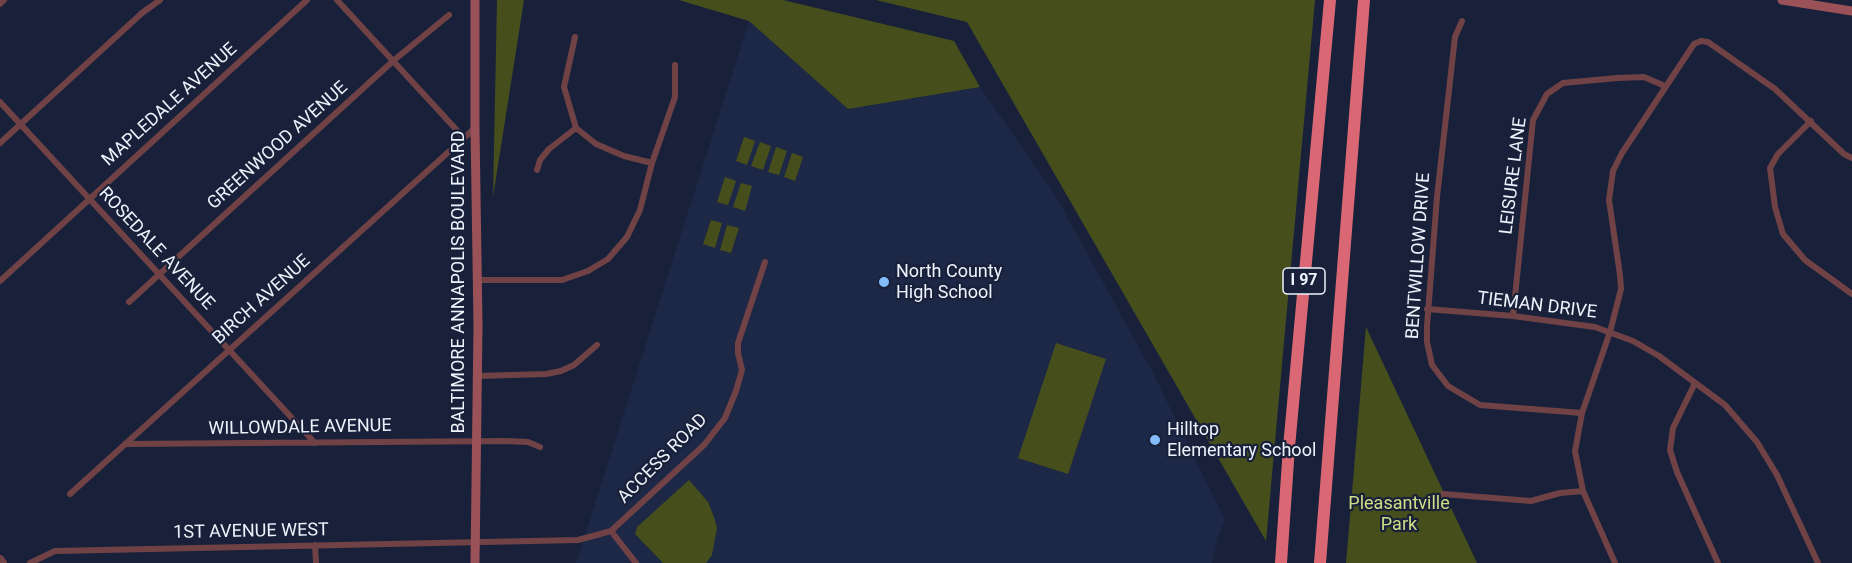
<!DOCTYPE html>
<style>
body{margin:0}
canvas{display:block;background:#182139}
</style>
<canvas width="1852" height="563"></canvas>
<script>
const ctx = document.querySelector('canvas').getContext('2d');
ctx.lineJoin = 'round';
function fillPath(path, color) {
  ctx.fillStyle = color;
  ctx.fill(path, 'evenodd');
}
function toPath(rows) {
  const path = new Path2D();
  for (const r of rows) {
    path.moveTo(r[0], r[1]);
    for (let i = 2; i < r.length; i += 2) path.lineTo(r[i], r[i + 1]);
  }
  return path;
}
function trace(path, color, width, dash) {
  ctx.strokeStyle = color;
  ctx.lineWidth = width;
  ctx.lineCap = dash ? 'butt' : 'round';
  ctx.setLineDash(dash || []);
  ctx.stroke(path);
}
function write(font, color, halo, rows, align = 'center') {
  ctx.font = font + ' Roboto,sans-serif';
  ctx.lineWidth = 4.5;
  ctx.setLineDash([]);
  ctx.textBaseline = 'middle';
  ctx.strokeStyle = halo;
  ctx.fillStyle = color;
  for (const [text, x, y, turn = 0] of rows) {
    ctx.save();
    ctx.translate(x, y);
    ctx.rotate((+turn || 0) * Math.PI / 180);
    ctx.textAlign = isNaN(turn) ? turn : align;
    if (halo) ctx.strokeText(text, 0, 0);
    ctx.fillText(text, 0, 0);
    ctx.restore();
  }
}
fillPath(toPath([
 [749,21,848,109,980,87,1054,193,1152,371,1225,520,1218,537,1212,563,576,563]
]), '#1d2746');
fillPath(toPath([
 [497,0,524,0,493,197],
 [679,0,783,0,954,41,980,87,848,109,749,21],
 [876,0,1315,0,1266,541,967,22],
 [744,137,755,141,747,165,736,161],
 [760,142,771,146,763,170,751,166],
 [776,147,787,151,779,175,768,172],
 [792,153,803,157,795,181,784,177],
 [725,177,736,181,728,205,717,202],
 [741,183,752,186,745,211,733,207],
 [711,220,722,223,715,248,703,244],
 [727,225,739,228,731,253,720,250],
 [1366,327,1477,563,1346,563],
 [1056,343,1106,359,1068,474,1018,458],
 [689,480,708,502,714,517,717,528,712,555,706,563,663,563,635,534,637,527]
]), '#464e1c');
trace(toPath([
 [337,0,464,138],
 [0,4,4,0],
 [1462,21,1455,37,1437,197,1427,326,1427,342,1432,365,1448,386,1480,405,1582,413],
 [575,37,564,87,576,128,596,144,624,156,652,163],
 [0,102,315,443],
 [1811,121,1778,154,1770,168,1775,207,1783,234,1805,260,1852,294],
 [0,143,142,13,160,0],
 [537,170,540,160,549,149,576,128],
 [478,280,562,280,588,271,608,259,627,237,640,210,652,163,675,97,675,65],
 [0,281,307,0],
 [129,302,393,61,449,15],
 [1427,309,1513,316,1595,327,1633,341,1659,356,1725,405,1757,442,1777,475,1818,563],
 [1513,316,1533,120,1547,94,1563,83,1617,78,1644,77,1665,86],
 [477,376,546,374,561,371,574,365,597,345],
 [1695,383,1673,428,1670,450,1677,472,1718,563],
 [125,444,506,441,528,442,540,447],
 [70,494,475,128],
 [1443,494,1531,501,1560,493,1583,491],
 [315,545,316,563],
 [30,563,55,551,578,540,611,531],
 [636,563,611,531,704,445,725,418,736,391,742,370,738,353,738,343,765,262],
 [1615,563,1583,491,1575,451,1582,413,1610,332,1621,289,1620,275,1609,200,1613,171,1622,153,1690,50,1694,44,1701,41,1708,42,1775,89,1844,154,1852,158]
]), '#704245', 6);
trace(toPath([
 [0,559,3,563]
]), '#704245', 8);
trace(toPath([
 [1782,0,1852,11],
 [475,563,478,325,475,128,475,0]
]), '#9a5158', 9);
trace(toPath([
 [1281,563,1289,447,1330,0],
 [1320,563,1364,0]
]), '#d96874', 12);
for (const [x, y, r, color] of [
 [884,282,6,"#84bcfb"],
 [1155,440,6,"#84bcfb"]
]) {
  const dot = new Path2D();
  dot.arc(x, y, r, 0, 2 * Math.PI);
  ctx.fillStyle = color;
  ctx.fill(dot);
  trace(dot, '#182139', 2);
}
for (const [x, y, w] of [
 [1304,281,42]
]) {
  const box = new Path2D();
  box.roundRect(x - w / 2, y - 13, w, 26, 4.5);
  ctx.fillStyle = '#182139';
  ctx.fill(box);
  trace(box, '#eef2fc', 1.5);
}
write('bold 16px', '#eef2fc', null, [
 ["I 97",1304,281]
]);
write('18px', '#eef2fc', '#182139', [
 ["MAPLEDALE AVENUE",170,105,-42],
 ["GREENWOOD AVENUE",278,146,-42],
 ["LEISURE LANE",1514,176,-83],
 ["ROSEDALE AVENUE",156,249,47],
 ["BENTWILLOW DRIVE",1419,256,-86],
 ["BALTIMORE ANNAPOLIS BOULEVARD",459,282,-90],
 ["BIRCH AVENUE",262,300,-42],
 ["TIEMAN DRIVE",1537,306,7],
 ["WILLOWDALE AVENUE",300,428,-1],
 ["ACCESS ROAD",663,459,-45],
 ["1ST AVENUE WEST",251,532,-1]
]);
write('18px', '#eef2fc', '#182139', [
 ["North County",896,272],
 ["High School",896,293],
 ["Hilltop",1167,430],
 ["Elementary School",1167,451]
], 'left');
write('18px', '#cfdf88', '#182139', [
 ["Pleasantville",1399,504],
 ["Park",1399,525]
]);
</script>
